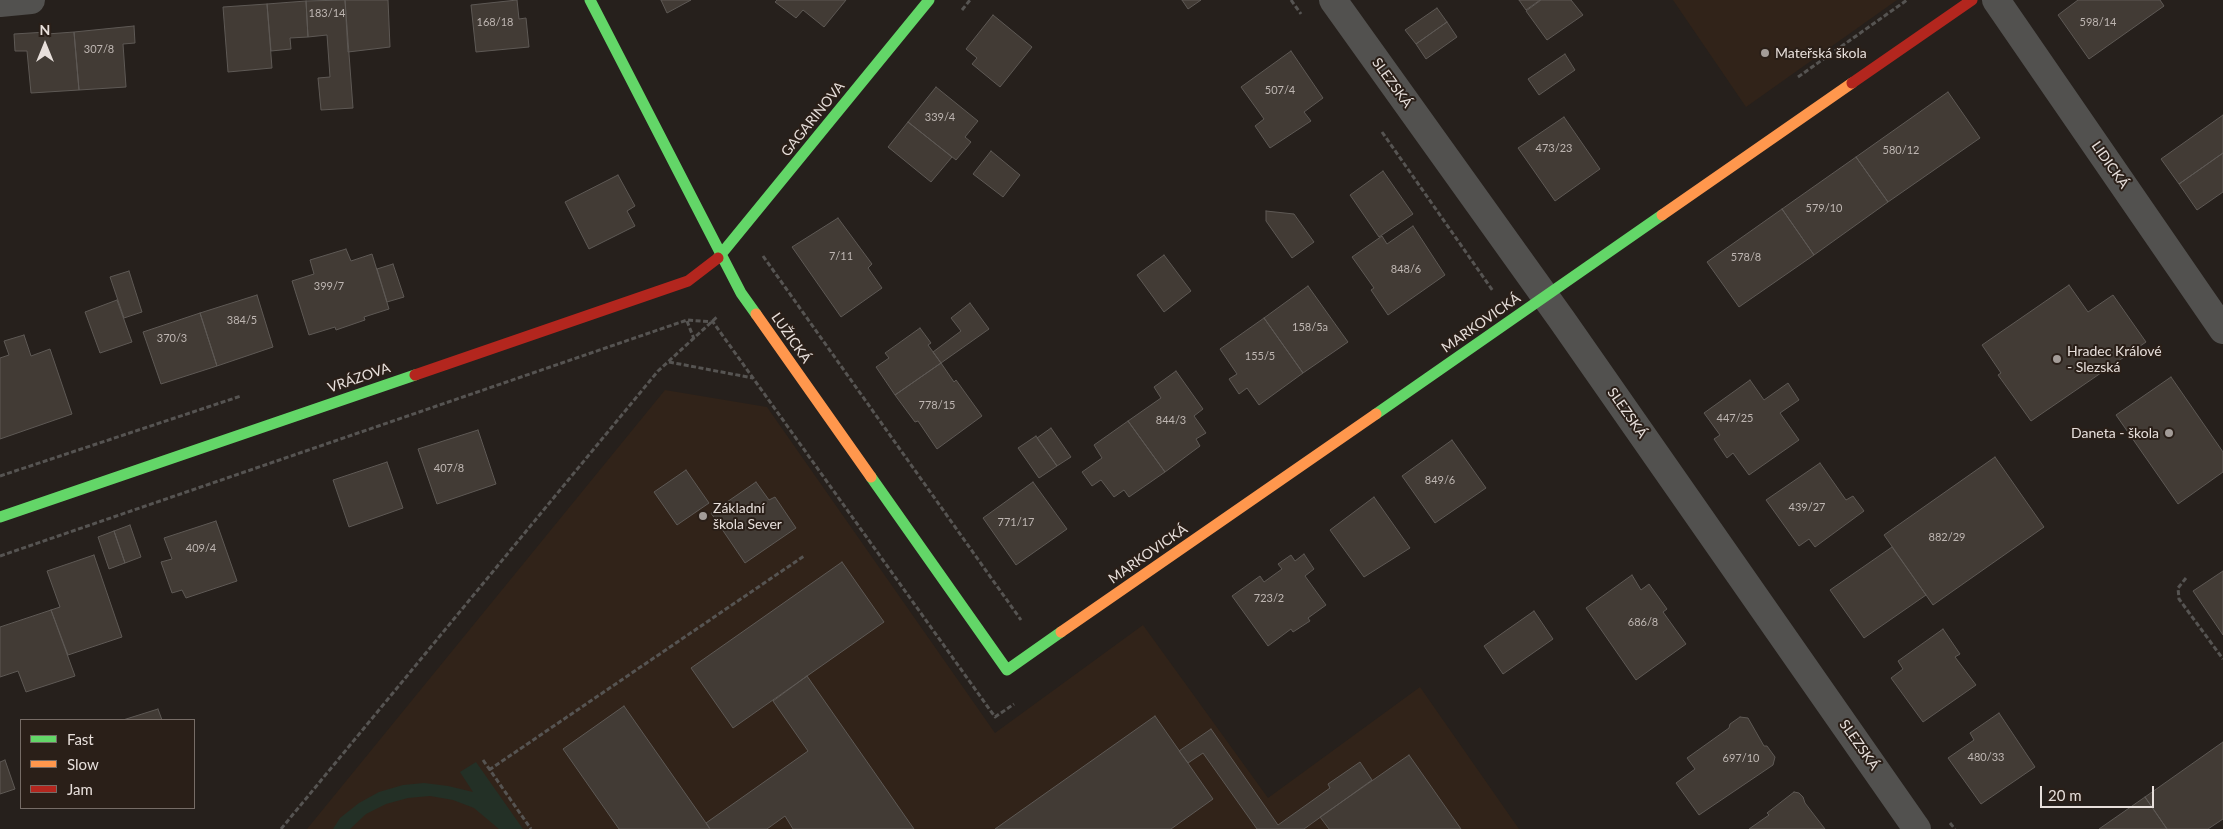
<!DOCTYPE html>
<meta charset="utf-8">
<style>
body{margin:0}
#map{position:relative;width:2223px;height:829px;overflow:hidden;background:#26201c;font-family:Lato,sans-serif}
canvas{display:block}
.legend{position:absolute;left:20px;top:719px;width:175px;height:90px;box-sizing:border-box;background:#2a1f18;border:1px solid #766c66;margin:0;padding:6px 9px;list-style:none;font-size:15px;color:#e7dfdb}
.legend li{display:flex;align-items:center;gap:10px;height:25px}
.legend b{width:25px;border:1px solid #766c66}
.north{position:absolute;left:20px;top:20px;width:50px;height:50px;-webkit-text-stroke:4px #2a1f18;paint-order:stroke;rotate:0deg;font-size:14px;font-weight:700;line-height:20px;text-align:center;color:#e7dfdb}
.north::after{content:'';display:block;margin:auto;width:18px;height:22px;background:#e7dfdb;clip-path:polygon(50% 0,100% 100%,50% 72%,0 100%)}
.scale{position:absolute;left:2040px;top:786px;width:114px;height:22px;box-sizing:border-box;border:2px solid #e7dfdb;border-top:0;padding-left:6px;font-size:15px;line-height:18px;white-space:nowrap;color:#e7dfdb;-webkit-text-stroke:4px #2a1f18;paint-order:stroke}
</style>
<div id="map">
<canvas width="2223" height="829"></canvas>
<ul class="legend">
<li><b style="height:6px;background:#63d668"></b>Fast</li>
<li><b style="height:6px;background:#ff974d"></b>Slow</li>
<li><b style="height:6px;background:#b3261e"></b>Jam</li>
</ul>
<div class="north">N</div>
<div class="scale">20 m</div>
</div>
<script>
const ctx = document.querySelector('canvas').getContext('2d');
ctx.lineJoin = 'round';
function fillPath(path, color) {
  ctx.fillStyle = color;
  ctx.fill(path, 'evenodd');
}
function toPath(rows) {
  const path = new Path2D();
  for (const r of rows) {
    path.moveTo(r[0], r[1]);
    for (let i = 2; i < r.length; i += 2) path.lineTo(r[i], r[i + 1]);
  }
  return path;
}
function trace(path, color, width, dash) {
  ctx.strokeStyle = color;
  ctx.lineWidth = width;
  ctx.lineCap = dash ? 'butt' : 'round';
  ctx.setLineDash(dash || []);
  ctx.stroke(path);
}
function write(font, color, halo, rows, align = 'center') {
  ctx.font = font + ' Lato,sans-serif';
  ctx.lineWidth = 4;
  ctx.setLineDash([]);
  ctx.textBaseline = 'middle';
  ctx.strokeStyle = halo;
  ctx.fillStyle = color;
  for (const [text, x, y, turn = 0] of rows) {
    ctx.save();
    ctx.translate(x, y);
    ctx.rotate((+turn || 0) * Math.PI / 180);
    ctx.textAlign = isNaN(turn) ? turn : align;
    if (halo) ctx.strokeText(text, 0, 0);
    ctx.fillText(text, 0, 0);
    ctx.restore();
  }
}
fillPath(toPath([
 [1673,0,1897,0,1746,107],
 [665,390,767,407,995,733,1143,625,1268,798,1420,687,1519,829,307,829]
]), '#312319');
fillPath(toPath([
 [476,762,523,829,499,829,474,808,453,800,430,796,408,798,386,804,366,814,350,829,333,829,340,818,359,803,379,792,403,785,424,783,448,786,473,792,460,772]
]), '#233026');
const building = toPath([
 [345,0,388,0,390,47,348,52,345,0],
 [345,0,353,108,321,110,318,78,330,77,327,35,308,37,306,1,345,0],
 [517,0,519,19,526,18,529,47,476,52,471,5,517,0],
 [661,0,691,0,667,13,661,0],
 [777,0,846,0,824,27,803,10,796,18,775,2,777,0],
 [1182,0,1201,0,1188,9,1182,0],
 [1519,0,1540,0,1526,10,1519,0],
 [1541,0,1571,0,1583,15,1547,40,1526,11,1541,0],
 [2078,0,2160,0,2164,6,2089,59,2058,15,2078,0],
 [306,1,308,37,290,38,291,49,271,51,267,4,306,1],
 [267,4,272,68,228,72,223,7,267,4],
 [1437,8,1447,22,1416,44,1405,30,1437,8],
 [993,15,1032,47,1000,87,972,64,977,58,966,49,993,15],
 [1447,22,1457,37,1426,59,1416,44,1447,22],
 [134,26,135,43,123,44,126,87,79,90,74,32,134,26],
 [47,32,47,34,74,32,79,90,31,93,27,51,15,51,14,34,47,32],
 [1291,51,1323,98,1304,112,1311,121,1270,148,1255,126,1264,119,1241,87,1291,51],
 [1565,54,1575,70,1539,95,1528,79,1565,54],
 [936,87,978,121,965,137,971,142,956,160,908,122,936,87],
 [1948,92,1980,138,1888,202,1856,157,1948,92],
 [2223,115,2223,153,2179,184,2161,159,2223,115],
 [1564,117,1600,169,1555,201,1518,148,1564,117],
 [908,122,952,157,931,182,888,147,908,122],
 [991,151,1020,175,1003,197,973,174,991,151],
 [2223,153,2223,192,2197,210,2179,184,2223,153],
 [1856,157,1888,202,1814,255,1782,209,1856,157],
 [1383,171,1413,214,1379,237,1350,195,1383,171],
 [618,175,635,206,627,211,635,226,589,249,565,202,618,175],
 [1782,209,1814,255,1739,307,1707,262,1782,209],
 [1266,211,1294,214,1314,242,1292,258,1266,221,1266,211],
 [838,218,872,264,868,268,882,288,841,317,792,247,838,218],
 [1413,226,1445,275,1388,315,1371,290,1374,288,1352,257,1382,236,1387,244,1413,226],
 [346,249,351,261,372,254,389,309,364,317,365,320,336,330,335,327,309,335,292,281,314,274,310,260,346,249],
 [1164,255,1191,291,1164,312,1137,275,1164,255],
 [393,264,404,297,387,302,377,269,393,264],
 [129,271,142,312,124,318,110,277,129,271],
 [2069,285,2088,312,2113,295,2146,342,2031,421,1998,375,2001,373,1982,345,2069,285],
 [1308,286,1348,342,1303,373,1264,318,1308,286],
 [257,295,273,347,217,366,200,313,257,295],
 [117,300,132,342,100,353,85,312,117,300],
 [970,303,989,329,941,363,933,352,961,331,951,318,970,303],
 [200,313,217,366,161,384,143,332,200,313],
 [1264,318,1303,373,1259,405,1247,388,1239,394,1229,379,1237,374,1220,349,1264,318],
 [920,328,931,343,928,345,941,363,895,395,876,367,889,358,885,353,920,328],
 [24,335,31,356,50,349,72,414,0,439,0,358,9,355,4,341,24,335],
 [941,363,954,382,956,380,982,416,937,449,918,421,915,422,895,395,941,363],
 [1176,371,1203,409,1194,416,1206,433,1196,439,1200,446,1165,472,1128,421,1161,398,1154,387,1176,371],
 [2171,377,2223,452,2223,472,2178,504,2116,415,2171,377],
 [1750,380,1764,400,1788,383,1799,400,1780,413,1799,440,1749,475,1733,453,1727,458,1714,439,1720,435,1704,413,1750,380],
 [1128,421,1165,472,1129,497,1124,490,1114,497,1101,480,1092,486,1082,472,1102,458,1094,445,1128,421],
 [1051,428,1071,457,1057,466,1037,438,1051,428],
 [478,430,496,484,437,504,418,449,478,430],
 [1036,436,1057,466,1039,478,1018,448,1036,436],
 [1452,440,1486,488,1435,523,1402,476,1452,440],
 [1995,457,2044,527,1933,605,1884,535,1995,457],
 [387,462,403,508,349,527,333,480,387,462],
 [1820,463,1846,500,1853,496,1864,511,1815,547,1809,539,1799,546,1766,500,1820,463],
 [686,470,709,503,677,525,654,492,686,470],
 [756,482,769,500,775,497,796,528,745,563,711,513,756,482],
 [1033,482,1067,529,1016,565,983,518,1033,482],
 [1374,497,1410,548,1364,577,1330,530,1374,497],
 [216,521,237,581,186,598,182,590,172,593,161,562,172,559,164,538,216,521],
 [130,525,141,557,125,563,114,531,130,525],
 [114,531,125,563,109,569,98,537,114,531],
 [1892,547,1926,595,1864,638,1830,590,1892,547],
 [1304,554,1314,569,1305,576,1326,605,1308,618,1310,621,1293,632,1291,629,1268,646,1232,596,1260,576,1264,582,1282,569,1278,564,1291,555,1295,561,1304,554],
 [94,555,122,637,68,655,51,610,60,607,47,571,94,555],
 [842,562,884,622,733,728,691,668,842,562],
 [2223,571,2223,635,2193,591,2223,571],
 [1632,575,1641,590,1649,584,1667,609,1663,612,1686,644,1636,680,1586,608,1632,575],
 [51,610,75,676,26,692,18,671,0,677,0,627,51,610],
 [1534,611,1553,639,1503,674,1484,646,1534,611],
 [1943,629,1960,654,1955,657,1976,685,1923,722,1891,678,1903,669,1898,661,1943,629],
 [807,676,914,829,793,829,785,816,767,829,710,829,706,823,808,751,773,701,807,676],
 [624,706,706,823,710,829,619,829,563,749,624,706],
 [158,709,162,720,123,720,158,709],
 [1999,713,2035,767,1981,804,1948,758,1974,740,1970,733,1999,713],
 [1155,716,1213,799,1171,829,995,829,1155,716],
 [1740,717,1748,718,1764,746,1767,746,1775,757,1773,765,1699,815,1676,783,1695,769,1687,758,1729,728,1730,724,1740,717],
 [1211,729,1278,825,1330,788,1328,784,1360,762,1372,780,1304,829,1257,829,1203,753,1188,763,1179,751,1211,729],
 [2223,742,2223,819,2208,829,2167,829,2145,797,2223,742],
 [1409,755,1461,829,1329,829,1320,817,1409,755],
 [5,760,15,789,0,794,0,762,5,760],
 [1794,792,1799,793,1803,797,1805,803,1825,829,1749,829,1769,815,1767,813,1794,792],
 [2145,797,2167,829,2099,829,2145,797]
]);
fillPath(building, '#423b35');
trace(building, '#5e5955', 1);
trace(toPath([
 [1291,0,1301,14],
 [962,10,970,0],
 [1798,77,1907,0],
 [1382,132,1493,291],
 [763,256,1021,620],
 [687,321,694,339],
 [669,362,753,378],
 [0,476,241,396],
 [0,556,687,320,713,322,995,717,1014,704],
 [2186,578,2178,588,2179,599,2223,659],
 [483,760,531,829],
 [489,770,804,556],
 [1950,823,1955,829],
 [281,829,658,371,718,316]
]), '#565452', 3, [5, 2.5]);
trace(toPath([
 [1333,0,1562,320,1917,829],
 [1996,0,2223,330],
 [0,3,31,0]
]), '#52514f', 28);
trace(toPath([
 [590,0,741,293,756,314],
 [718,258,929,0],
 [1376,414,1662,215],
 [871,477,1007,670,1061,632],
 [0,517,415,375]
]), '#63d668', 11);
trace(toPath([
 [1662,215,1852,83],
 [756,314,871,477],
 [1061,632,1376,414]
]), '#ff974d', 11);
trace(toPath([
 [1852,83,1972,0],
 [415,375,688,281,718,258]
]), '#b3261e', 11);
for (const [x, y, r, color] of [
 [1765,53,5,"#a39c98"],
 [2057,359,5,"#a39c98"],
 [2169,433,5,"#a39c98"],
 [703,516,5,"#a39c98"]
]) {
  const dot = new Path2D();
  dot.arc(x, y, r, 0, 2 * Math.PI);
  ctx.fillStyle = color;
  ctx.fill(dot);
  trace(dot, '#2a1f18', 2);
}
write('11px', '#beb6b2', null, [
 ["183/14",327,13],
 ["168/18",495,22],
 ["598/14",2098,22],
 ["307/8",99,49],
 ["507/4",1280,90],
 ["339/4",940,117],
 ["473/23",1554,148],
 ["580/12",1901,150],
 ["579/10",1824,208],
 ["7/11",841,256],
 ["578/8",1746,257],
 ["848/6",1406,269],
 ["399/7",329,286],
 ["384/5",242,320],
 ["158/5a",1310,327],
 ["370/3",172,338],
 ["155/5",1260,356],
 ["778/15",937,405],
 ["447/25",1735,418],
 ["844/3",1171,420],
 ["407/8",449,468],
 ["849/6",1440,480],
 ["439/27",1807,507],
 ["771/17",1016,522],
 ["882/29",1947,537],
 ["409/4",201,548],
 ["723/2",1269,598],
 ["686/8",1643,622],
 ["480/33",1986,757],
 ["697/10",1741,758]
]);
write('14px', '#e7dfdb', '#2a1f18', [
 ["Mateřská škola",1775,53],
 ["Hradec Králové",2067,351],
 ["- Slezská",2067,367],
 ["Daneta - škola",2159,433,"right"],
 ["Základní",713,508],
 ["škola Sever",713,524]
], 'left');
write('14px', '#e7dfdb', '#2a1f18', [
 ["SLEZSKÁ",1392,83,54],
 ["GAGARINOVA",813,119,-51],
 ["LIDICKÁ",2110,165,55],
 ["MARKOVICKÁ",1481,323,-35],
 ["LUŽICKÁ",791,338,55],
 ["VRÁZOVA",359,378,-19],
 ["SLEZSKÁ",1627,413,55],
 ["MARKOVICKÁ",1148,554,-35],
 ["SLEZSKÁ",1859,745,55]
]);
</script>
